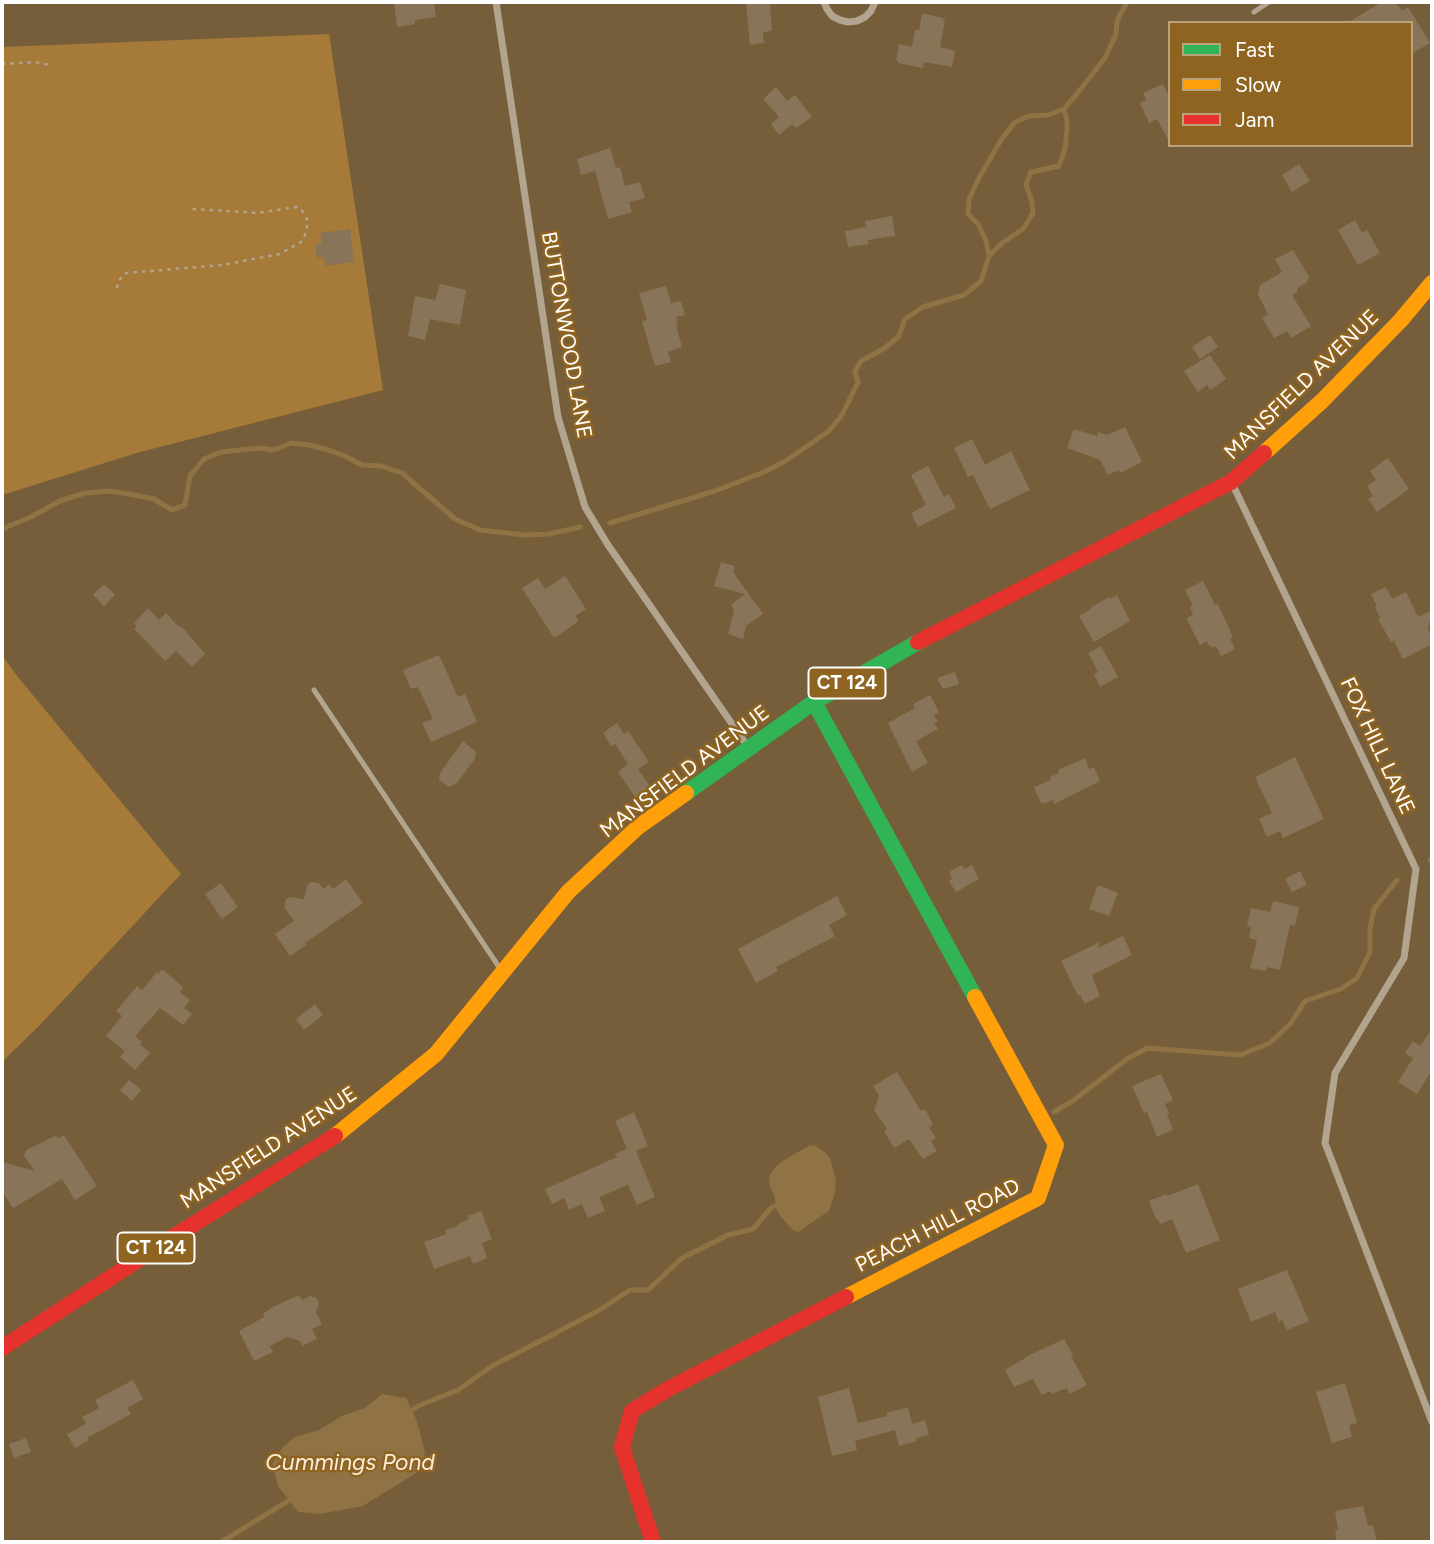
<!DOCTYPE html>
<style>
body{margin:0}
#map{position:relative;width:1434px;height:1544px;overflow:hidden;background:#765e3a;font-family:Figtree,sans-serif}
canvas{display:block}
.frame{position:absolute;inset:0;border:4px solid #fff;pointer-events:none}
.legend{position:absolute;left:1168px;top:21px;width:245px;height:126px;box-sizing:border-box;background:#8f6421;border:2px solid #bca27a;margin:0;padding:9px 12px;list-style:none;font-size:21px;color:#fff}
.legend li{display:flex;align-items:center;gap:14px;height:35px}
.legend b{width:35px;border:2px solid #bca27a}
</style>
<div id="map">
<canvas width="1434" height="1544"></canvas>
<div class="frame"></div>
<ul class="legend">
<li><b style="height:9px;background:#30b455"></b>Fast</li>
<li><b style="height:9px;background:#ff9f0a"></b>Slow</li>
<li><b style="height:9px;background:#e5322d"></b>Jam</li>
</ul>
</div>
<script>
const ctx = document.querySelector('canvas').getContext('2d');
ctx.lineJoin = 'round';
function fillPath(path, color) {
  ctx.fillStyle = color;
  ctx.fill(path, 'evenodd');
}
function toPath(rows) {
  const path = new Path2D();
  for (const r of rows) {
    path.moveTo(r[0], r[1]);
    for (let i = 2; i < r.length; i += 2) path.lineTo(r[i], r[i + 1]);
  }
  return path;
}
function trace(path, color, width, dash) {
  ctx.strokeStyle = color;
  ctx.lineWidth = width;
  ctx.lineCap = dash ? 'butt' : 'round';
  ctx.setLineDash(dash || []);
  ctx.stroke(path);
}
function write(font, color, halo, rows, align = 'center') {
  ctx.font = font + ' Figtree,sans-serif';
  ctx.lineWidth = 5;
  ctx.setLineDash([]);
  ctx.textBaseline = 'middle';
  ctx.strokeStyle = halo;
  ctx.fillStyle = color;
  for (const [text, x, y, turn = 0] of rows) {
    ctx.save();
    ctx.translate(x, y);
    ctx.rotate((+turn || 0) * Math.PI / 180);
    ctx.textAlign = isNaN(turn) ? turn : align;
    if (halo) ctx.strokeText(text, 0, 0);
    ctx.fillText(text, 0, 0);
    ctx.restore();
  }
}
fillPath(toPath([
 [329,34,383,390,140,452,2,495,2,47],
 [2,655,17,676,181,874,41,1024,2,1062]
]), '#a67a39');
fillPath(toPath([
 [810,1145,816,1146,826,1153,830,1158,836,1180,835,1193,829,1211,798,1232,793,1230,782,1218,776,1209,775,1198,770,1187,769,1178,772,1171,781,1162],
 [382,1394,406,1398,417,1421,425,1452,421,1470,363,1506,320,1514,298,1512,278,1486,272,1464,283,1447,295,1437,319,1430,342,1416,365,1408]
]), '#907344');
trace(toPath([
 [989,256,1002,243,1023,229,1033,213,1032,202,1026,184,1031,172,1059,166,1065,149,1067,130,1067,120,1064,109],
 [610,523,715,491,764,472,787,460,829,431,842,415,858,382,855,372,861,361,885,348,899,336,905,319,923,307,964,295,981,281,989,256,986,241,978,224,968,214,969,199,979,178,1001,140,1015,122,1029,116,1048,115,1064,109,1076,95,1105,58,1116,34,1117,21,1127,2],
 [2,529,31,517,60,501,85,493,111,491,134,495,154,499,172,510,185,505,190,476,204,459,221,452,259,448,274,450,291,443,309,445,329,450,347,457,362,465,381,466,402,473,455,519,480,530,525,535,549,534,580,527],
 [1430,860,1432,858],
 [1054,1112,1074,1100,1127,1059,1147,1048,1240,1055,1270,1043,1291,1023,1305,1001,1341,989,1357,978,1370,952,1370,929,1374,909,1397,880],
 [408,1413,418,1406,458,1390,492,1366,596,1312,630,1290,648,1290,682,1258,728,1235,753,1229,771,1208,780,1203],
 [221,1542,293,1498]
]), '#907344', 5);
fillPath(toPath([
 [394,2,434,2,436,17,415,20,415,24,397,27],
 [746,2,769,2,770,4,772,31,763,32,764,43,750,45],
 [1382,2,1396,2,1402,11,1408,7,1430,43,1411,54,1411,23,1347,23],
 [922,13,943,18,943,20,945,20,940,47,955,51,952,67,924,62,923,68,898,63,898,61,896,60,899,44,912,47,915,30,919,30],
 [1163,84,1170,98,1170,144,1157,119,1149,123,1140,103,1146,100,1143,93],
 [776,87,787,101,795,95,812,117,796,128,792,124,779,135,771,124,779,117,763,99],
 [610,148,616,168,620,167,625,186,640,182,645,198,629,202,632,212,608,219,595,171,581,175,577,159],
 [1299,164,1310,181,1292,192,1282,175],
 [892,216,895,236,868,240,869,244,848,247,845,231,866,227,865,221],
 [1355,220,1362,233,1367,230,1380,253,1358,265,1338,230],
 [350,229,354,262,325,266,324,257,317,258,315,244,322,243,320,233],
 [1293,250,1310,278,1307,280,1308,282,1297,288,1298,291,1292,295,1311,326,1291,338,1287,331,1274,338,1262,318,1268,314,1258,295,1260,285,1282,272,1275,259],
 [440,284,466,290,460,325,430,319,425,340,408,336,415,296,435,300],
 [666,286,671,303,681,301,685,315,676,317,678,325,676,325,682,347,668,352,671,362,655,366,642,321,647,320,639,293],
 [1210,335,1218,347,1200,359,1192,347],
 [1210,355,1226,379,1210,390,1207,385,1198,392,1184,371],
 [1125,427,1142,462,1120,473,1119,470,1108,475,1100,460,1067,448,1074,429,1097,436,1098,432,1107,435],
 [972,439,985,465,1011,451,1030,490,990,509,973,475,968,477,954,448],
 [1388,458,1409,489,1377,512,1368,499,1373,496,1367,486,1376,480,1370,471],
 [928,466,944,497,949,494,956,508,918,527,911,513,926,505,911,475],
 [721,562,735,566,733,572,763,614,746,626,743,639,728,634,734,610,731,605,745,594,714,586],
 [565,576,586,609,575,616,579,621,554,638,522,588,538,578,545,589],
 [1203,581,1215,605,1218,604,1233,637,1230,639,1235,649,1221,656,1216,646,1212,648,1211,645,1209,646,1207,641,1200,645,1186,618,1193,615,1190,607,1193,606,1185,590],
 [104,584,115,595,104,606,93,595],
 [1386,587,1392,599,1406,592,1418,617,1432,610,1428,628,1432,637,1432,644,1403,659,1394,641,1391,642,1378,619,1380,618,1375,607,1377,606,1371,594],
 [1117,595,1130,621,1094,642,1079,616,1091,609,1090,608,1109,597,1110,599],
 [148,608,159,620,166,613,178,626,183,628,205,654,192,667,176,651,165,661,134,629,137,626,134,623],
 [1101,646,1118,677,1100,687,1094,674,1098,672,1088,653],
 [439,655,458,697,465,694,477,722,431,742,422,723,433,719,418,687,411,689,403,670],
 [955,672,959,684,943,689,937,678],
 [930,695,939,712,934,715,938,722,934,723,938,729,916,741,928,763,912,772,888,723,915,708,913,704],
 [617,723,624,734,628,731,649,762,638,769,652,789,637,800,618,772,628,764,615,744,611,746,603,733],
 [463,741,476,752,475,759,456,784,449,787,439,780,440,773],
 [1295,757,1324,819,1283,838,1280,831,1267,837,1259,819,1272,813,1255,777],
 [1085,758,1089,769,1094,767,1100,781,1054,804,1053,800,1044,804,1043,802,1041,803,1034,787,1051,780,1050,777,1059,773,1058,770],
 [962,865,964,869,972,865,979,879,956,892,949,881,952,879,949,872],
 [1300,871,1307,885,1292,892,1285,879],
 [346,879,363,903,305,943,306,945,290,956,275,934,294,921,284,907,286,899,290,897,304,899,307,885,311,882,319,883,323,889,329,884,333,889],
 [221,883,238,907,222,919,205,894],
 [1098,885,1118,893,1109,916,1089,909],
 [837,896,847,915,829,925,835,936,776,967,778,971,756,983,738,949],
 [1273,901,1299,907,1295,926,1290,925,1280,970,1267,967,1266,971,1250,968,1257,940,1249,938,1251,927,1247,926,1251,908,1270,912],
 [1123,936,1132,955,1092,975,1100,996,1085,1004,1080,995,1078,996,1061,961,1100,942,1098,948],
 [162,969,183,987,180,992,190,1000,184,1008,192,1014,183,1025,160,1008,135,1036,142,1042,140,1044,150,1053,135,1070,120,1057,125,1051,106,1036,122,1016,116,1011,137,986,142,990,157,972,158,974],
 [315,1004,323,1015,304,1030,296,1019],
 [1432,1029,1432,1070,1417,1094,1398,1082,1413,1058,1405,1053,1413,1041,1420,1046],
 [897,1072,921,1111,925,1109,933,1124,929,1128,936,1138,931,1141,937,1151,923,1159,909,1139,894,1148,884,1131,887,1129,874,1110,879,1096,873,1086],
 [1161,1074,1173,1100,1165,1104,1169,1113,1167,1114,1173,1130,1157,1137,1147,1112,1144,1113,1132,1086],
 [129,1080,141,1090,132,1101,120,1090],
 [634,1112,648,1146,636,1151,655,1197,637,1205,628,1185,599,1197,605,1211,588,1218,582,1204,569,1210,564,1198,552,1204,545,1189,617,1157,615,1154,627,1149,615,1121],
 [64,1135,97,1186,75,1200,62,1179,13,1208,2,1191,2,1162,35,1171,24,1156,26,1150,55,1136,60,1138],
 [1198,1184,1220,1240,1186,1253,1172,1219,1160,1224,1157,1218,1156,1219,1149,1201,1166,1194,1167,1196],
 [481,1211,492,1239,482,1243,487,1258,473,1264,470,1256,434,1269,424,1242,447,1234,445,1230,457,1226,460,1223,469,1219,468,1216],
 [1287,1270,1309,1321,1287,1330,1282,1320,1279,1322,1275,1312,1251,1322,1238,1289],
 [299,1295,302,1300,310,1296,316,1298,319,1303,316,1312,322,1324,312,1329,317,1339,302,1346,300,1341,287,1337,270,1346,273,1352,254,1361,239,1331,264,1317,263,1314,273,1307],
 [1064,1339,1073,1355,1071,1356,1087,1385,1070,1394,1067,1388,1063,1390,1063,1389,1052,1394,1050,1391,1042,1395,1033,1379,1014,1387,1005,1370,1032,1354],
 [133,1380,143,1399,127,1408,131,1414,87,1438,89,1440,75,1448,67,1434,86,1424,82,1417,99,1408,95,1400],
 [1345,1383,1357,1423,1349,1425,1352,1437,1332,1443,1316,1392],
 [849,1388,858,1423,887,1416,886,1413,908,1407,912,1424,925,1420,929,1435,916,1438,917,1441,899,1446,895,1430,855,1441,857,1450,832,1456,818,1397],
 [26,1438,31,1452,14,1458,9,1444],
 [1363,1506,1368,1526,1373,1525,1377,1542,1337,1542,1335,1531,1338,1530,1335,1511]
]), '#887458');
trace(toPath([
 [2,64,35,62,50,65],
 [117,288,119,280,126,273,222,265,280,254,301,242,306,233,308,221,301,209,296,207,258,213,192,209]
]), '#b2a48e', 2.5, [3.5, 5]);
trace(toPath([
 [1254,12,1269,2],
 [314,690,501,970]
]), '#b2a48e', 5);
trace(toPath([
 [496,2,558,417,585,507,608,545,748,747],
 [824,2,827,9,832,16,840,20,848,22,857,21,865,17,871,11,875,2],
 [1232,483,1416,869,1404,958,1335,1073,1325,1143,1432,1422]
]), '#b2a48e', 7);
trace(toPath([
 [814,702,975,997],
 [686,793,814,702,918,642]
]), '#30b455', 16);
trace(toPath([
 [1264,453,1322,401,1401,320,1432,283],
 [335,1136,436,1054,568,892,638,827,686,793],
 [846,1297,1038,1198,1056,1145,975,997]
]), '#ff9f0a', 16);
trace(toPath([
 [918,642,1231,482,1264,453],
 [2,1348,181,1232,335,1136],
 [653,1542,622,1447,632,1411,668,1389,846,1297]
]), '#e5322d', 16);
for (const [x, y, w] of [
 [847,683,77],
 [156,1248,77]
]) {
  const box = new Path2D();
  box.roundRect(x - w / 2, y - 15.5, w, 31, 5);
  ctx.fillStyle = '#8f6421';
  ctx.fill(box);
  trace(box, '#fff', 2);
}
write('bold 19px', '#fff', null, [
 ["CT 124",847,683],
 ["CT 124",156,1248]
]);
write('21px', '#fff', '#8f6421', [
 ["BUTTONWOOD LANE",566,335,80],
 ["MANSFIELD AVENUE",1302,385,-44],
 ["FOX HILL LANE",1377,746,65],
 ["MANSFIELD AVENUE",685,772,-37],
 ["MANSFIELD AVENUE",269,1148,-33],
 ["PEACH HILL ROAD",938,1226,-27]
]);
write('italic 23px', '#f9eede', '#8f6421', [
 ["Cummings Pond",350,1463]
]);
</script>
